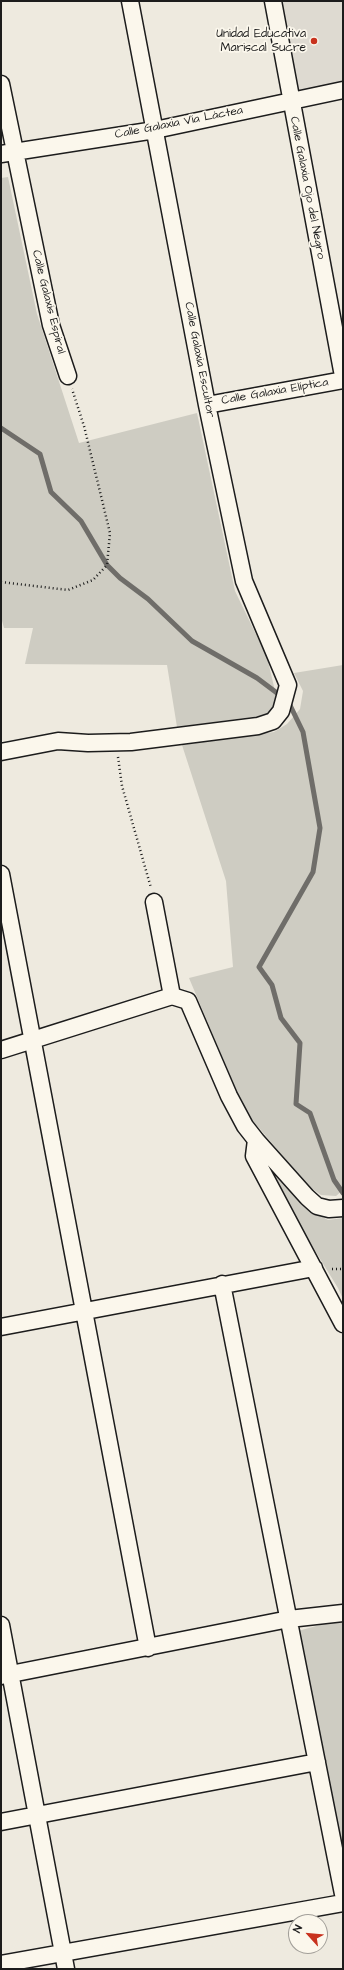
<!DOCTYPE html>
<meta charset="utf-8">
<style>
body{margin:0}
#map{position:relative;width:344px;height:1970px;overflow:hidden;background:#eeeadf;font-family:"Architects Daughter",sans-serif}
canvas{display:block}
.frame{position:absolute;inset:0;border:2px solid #1c1c1c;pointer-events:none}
.north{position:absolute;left:288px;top:1914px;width:40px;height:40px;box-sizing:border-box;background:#fbf7ec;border:1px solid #a29f99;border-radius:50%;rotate:297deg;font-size:11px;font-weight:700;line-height:16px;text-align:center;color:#1c1c1c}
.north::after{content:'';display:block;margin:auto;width:14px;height:18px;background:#c8321e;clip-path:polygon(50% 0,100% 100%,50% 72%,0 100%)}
</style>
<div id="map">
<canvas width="344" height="1970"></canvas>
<div class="frame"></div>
<div class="north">N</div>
</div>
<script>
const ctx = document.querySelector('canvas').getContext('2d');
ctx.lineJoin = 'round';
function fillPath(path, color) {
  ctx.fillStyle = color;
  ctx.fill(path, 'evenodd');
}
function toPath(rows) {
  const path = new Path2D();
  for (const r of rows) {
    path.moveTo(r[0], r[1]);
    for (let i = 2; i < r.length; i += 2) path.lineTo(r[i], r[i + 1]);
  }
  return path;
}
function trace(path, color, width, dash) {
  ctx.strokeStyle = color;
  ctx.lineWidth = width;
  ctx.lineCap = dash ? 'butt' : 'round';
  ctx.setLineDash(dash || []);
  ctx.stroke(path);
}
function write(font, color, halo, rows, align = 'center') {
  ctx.font = font + ' "Architects Daughter",sans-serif';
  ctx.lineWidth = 3.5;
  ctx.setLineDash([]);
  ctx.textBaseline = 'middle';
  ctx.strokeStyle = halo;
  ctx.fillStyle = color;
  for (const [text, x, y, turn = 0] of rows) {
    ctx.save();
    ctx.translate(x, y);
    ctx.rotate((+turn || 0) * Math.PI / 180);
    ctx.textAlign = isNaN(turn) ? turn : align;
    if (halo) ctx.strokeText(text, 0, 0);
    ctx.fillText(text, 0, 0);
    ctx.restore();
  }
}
fillPath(toPath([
 [278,1,343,1,343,81,295,92]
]), '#dedad1');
fillPath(toPath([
 [8,177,37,314,79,443,197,413,235,591,267,657,276,695,274,705,267,715,177,727,167,665,25,664,33,628,4,628,1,617,1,178],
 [343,665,343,1190,336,1196,321,1195,307,1185,260,1129,248,1118,189,978,233,967,226,881,182,745,274,732,287,724,300,709,303,691,294,673],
 [266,1164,312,1211,328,1220,343,1218,343,1299,338,1288,298,1223],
 [327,1623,343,1623,343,1858,298,1631]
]), '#ceccc2');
trace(toPath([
 [1,428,40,454,51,492,81,521,107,565,120,578,148,599,192,641,257,678,277,693],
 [288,701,303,732,320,828,313,872,259,967,272,985,281,1018,300,1043,296,1104,310,1113,334,1180,343,1193]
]), '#6f6d69', 5);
const minor = toPath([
 [273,1,343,376],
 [1,84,51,325,68,376],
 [1,154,155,130,343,90],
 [207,405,343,380],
 [1,752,58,741,88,743,131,742,258,726,273,721,281,711,288,685,244,581,207,405,130,1],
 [1,874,148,1648],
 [154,902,172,996],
 [172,996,188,1001,229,1096,245,1126,256,1140,307,1197,317,1206,329,1209,343,1208],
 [1,1050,172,996],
 [256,1140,254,1156,343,1324],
 [222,1284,343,1894],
 [1,1327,314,1268],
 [1,1625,66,1969],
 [1,1676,289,1619,343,1613],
 [1,1822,317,1762],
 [1,1964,343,1903]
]);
trace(minor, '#1c1c1c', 19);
trace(toPath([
 [1,582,68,590,93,580,107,565,110,533,84,426,72,389],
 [118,757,122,786,151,888],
 [332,1269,343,1269]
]), '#1c1c1c', 2.5, [1, 3]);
trace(minor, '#fbf7ec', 16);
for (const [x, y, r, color] of [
 [314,41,4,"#c8321e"]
]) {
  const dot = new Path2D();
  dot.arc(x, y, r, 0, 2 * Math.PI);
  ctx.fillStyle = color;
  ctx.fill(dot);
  trace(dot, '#fbf7ec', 1.5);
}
write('12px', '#1c1c1c', '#fbf7ec', [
 ["Unidad Educativa",306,34],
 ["Mariscal Sucre",306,48]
], 'right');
write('12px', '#1c1c1c', '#fbf7ec', [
 ["Calle Galaxia Vía Láctea",179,123,-11],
 ["Calle Galaxia Ojo del Negro",307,188,79],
 ["Calle Galaxis Espiral",48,302,76],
 ["Calle Galaxia Escultor",199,360,79],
 ["Calle Galaxia Elíptica",275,392,-10]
]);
</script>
